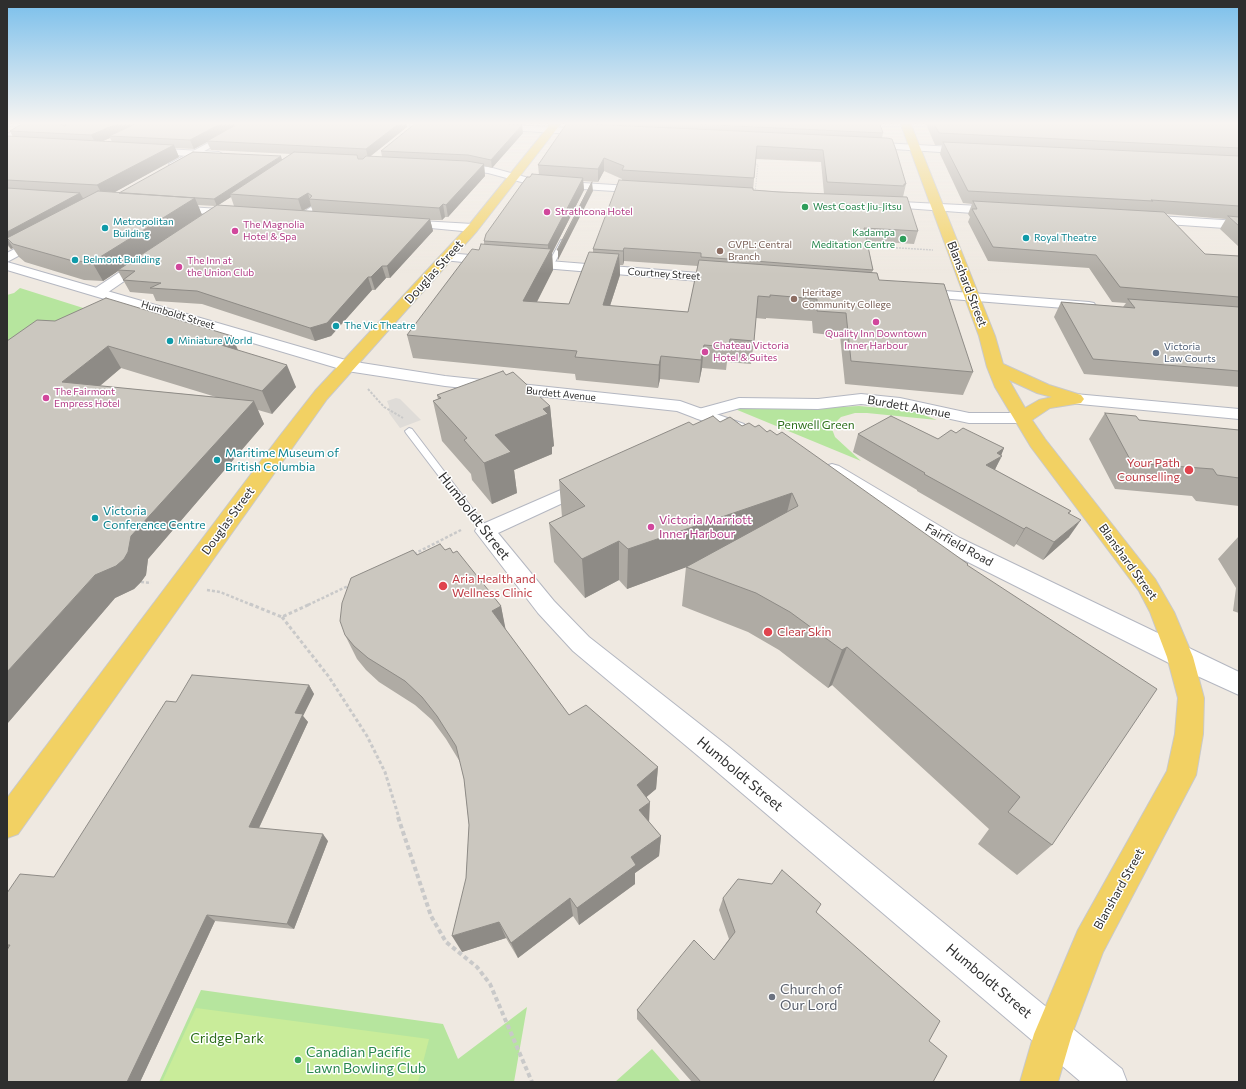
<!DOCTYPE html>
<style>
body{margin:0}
#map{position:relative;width:1246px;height:1089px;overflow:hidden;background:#efe9e1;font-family:Commissioner,sans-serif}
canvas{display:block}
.frame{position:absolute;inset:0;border:8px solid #2e2e2e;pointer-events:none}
</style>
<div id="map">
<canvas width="1246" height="1089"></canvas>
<div class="frame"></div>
</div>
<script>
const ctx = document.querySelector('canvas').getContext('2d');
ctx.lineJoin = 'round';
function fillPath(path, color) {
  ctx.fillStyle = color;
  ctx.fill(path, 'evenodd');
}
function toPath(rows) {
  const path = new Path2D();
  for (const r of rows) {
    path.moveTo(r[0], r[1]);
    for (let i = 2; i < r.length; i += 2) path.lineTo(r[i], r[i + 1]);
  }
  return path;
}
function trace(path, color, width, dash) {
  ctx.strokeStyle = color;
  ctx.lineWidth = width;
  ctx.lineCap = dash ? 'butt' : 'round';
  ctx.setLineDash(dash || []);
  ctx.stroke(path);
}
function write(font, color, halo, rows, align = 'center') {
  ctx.font = font + ' Commissioner,sans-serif';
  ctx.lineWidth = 3;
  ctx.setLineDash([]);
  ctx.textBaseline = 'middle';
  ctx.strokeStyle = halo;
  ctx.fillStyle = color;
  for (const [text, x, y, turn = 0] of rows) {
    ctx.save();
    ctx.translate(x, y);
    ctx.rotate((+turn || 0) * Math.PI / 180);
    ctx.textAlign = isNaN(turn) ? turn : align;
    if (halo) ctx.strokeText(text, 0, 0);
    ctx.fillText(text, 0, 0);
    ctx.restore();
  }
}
fillPath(toPath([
 [20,288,118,319,7,361,7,295,14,293],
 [859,406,913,411,937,420,867,413,855,413,841,417,833,425,832,429,835,437,861,461,735,409,737,408,800,409],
 [201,990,443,1024,458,1059,527,1007,514,1082,159,1082],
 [652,1049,681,1082,615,1082]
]), '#b6e59e');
fillPath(toPath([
 [196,1008,429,1039,418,1082,162,1082]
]), '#c9ec9a');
fillPath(toPath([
 [396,398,400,399,421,420,400,428,389,413,389,406,387,401]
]), '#dfdcd8');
const lane = toPath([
 [311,207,314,209,313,210,303,217,299,217,299,215,311,207],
 [561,240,566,241,553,266,548,267,547,266,561,240],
 [409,428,412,429,488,529,490,531,488,533,482,533,406,433,405,431,409,428]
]);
const street = toPath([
 [247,122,257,122,177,166,171,166,169,164,247,122],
 [173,206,236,210,242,213,236,216,169,211,167,209,169,207,173,206],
 [403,220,473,224,479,228,473,232,399,225,397,223,403,220],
 [42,234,48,238,46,241,7,262,7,253,42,234],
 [447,253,493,257,499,261,493,265,443,260,441,257,447,253],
 [145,257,151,261,149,264,104,295,94,295,92,292,94,289,141,258,145,257],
 [524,259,724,275,729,276,731,279,729,282,724,283,519,266,518,263,519,260,524,259],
 [919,289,1089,302,1094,303,1096,306,1094,309,1089,310,914,296,912,293,914,290,919,289],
 [861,394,900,398,969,413,1022,413,1028,414,1031,418,1028,422,1022,423,969,423,900,408,861,404,818,409,740,408,701,419,695,418,692,414,695,410,739,398,818,399,861,394],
 [1075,394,1239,409,1239,419,1069,403,1067,399,1069,395,1075,394],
 [586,479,593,481,596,485,593,489,498,533,554,601,589,637,729,747,1122,1069,1127,1082,1081,1082,709,765,573,651,538,613,475,531,478,526,586,479]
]);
const secondary = toPath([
 [28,122,40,122,7,141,7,134,28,122],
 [390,122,449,122,451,124,446,127,395,125,390,122],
 [492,124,591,129,596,132,591,135,489,129,489,125,492,124],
 [865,142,971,148,976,151,971,154,862,147,860,145,865,142],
 [148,148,219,152,224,155,219,158,144,153,143,151,148,148],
 [455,164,489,167,536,180,645,187,651,190,645,193,536,186,488,173,451,169,450,167,455,164],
 [881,201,1000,207,1006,211,1000,215,877,206,875,204,877,202,881,201],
 [1142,215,1239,221,1239,229,1138,222,1136,219,1138,216,1142,215],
 [7,262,349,361,445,376,680,401,744,424,746,428,744,432,737,434,677,411,445,386,347,371,7,270,7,262],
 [832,464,839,466,960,538,1239,672,1239,695,1171,664,944,550,825,474,822,470,825,466,832,464]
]);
const primary = toPath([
 [552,122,562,122,477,231,327,399,18,834,7,838,7,798,279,437,315,391,469,225,552,122],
 [900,122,910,122,995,336,1003,364,1049,385,1081,395,1084,399,1081,403,1050,408,1032,420,1045,439,1155,579,1174,612,1193,657,1204,698,1203,734,1196,775,1103,952,1072,1034,1058,1082,1020,1082,1034,1034,1078,930,1167,771,1175,734,1178,698,1167,657,1150,612,1139,591,1031,447,995,387,987,367,979,336,900,122],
 [1009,380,1037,393,1052,397,1039,400,1025,408,1009,380]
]);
trace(lane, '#b4b7c1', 2);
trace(street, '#b4b7c1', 2);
trace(secondary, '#b4b7c1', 2);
trace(primary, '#c9c9c9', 2);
trace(toPath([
 [466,122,477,123],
 [754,163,758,165,755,193]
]), '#c9c9c9', 1, [1.5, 1]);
trace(toPath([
 [866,246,933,250]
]), '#c9c9c9', 1.5, [2, 1]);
trace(toPath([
 [368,389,384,407,403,418]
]), '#c9c9c9', 2, [2.5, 1.5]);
trace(toPath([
 [414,554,461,530],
 [141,582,151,583],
 [207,590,220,592,252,605],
 [308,605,350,585]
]), '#c9c9c9', 2.5, [3, 2]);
trace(toPath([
 [250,604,282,617,310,604],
 [282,617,329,677,367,736,385,772,399,818]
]), '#c9c9c9', 3, [3.5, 2.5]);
trace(toPath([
 [398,817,431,916,446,942,477,967,490,984,532,1082]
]), '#c9c9c9', 4, [4.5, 3]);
fillPath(lane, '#fff');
fillPath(street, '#fff');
fillPath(secondary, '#fff');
fillPath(primary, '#f2d163');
fillPath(toPath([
 [479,122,532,122,530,124],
 [574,122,879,122,883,133,882,138,906,184,903,197,918,231,914,244,867,241,873,270,872,272,879,280,973,372,963,395,845,384,840,336,813,333,812,321,766,318,766,319,756,318,754,341,751,364,727,362,726,370,702,368,699,383,660,379,658,388,576,380,575,374,413,358,407,335,484,244,484,241,530,177,539,175,538,165,574,123],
 [756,159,821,162,824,194,753,190],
 [604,171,622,179,622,181,593,249,593,252,569,304,537,302,553,270,552,253,584,190,583,181,598,182],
 [624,261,698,266,688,312,610,306,620,275,620,265,623,265],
 [925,122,1239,122,1239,247,1220,229,1226,219,1166,214,1205,254,1239,256,1239,387,1084,374,1054,317,1061,302,1123,307,1126,303,1112,302,1089,268,988,261,968,222,970,217,968,214,972,204,963,203,940,154,942,145,935,145],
 [407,127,371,156,382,157,381,151,523,133,492,168,484,166,485,176,448,217,445,217,442,220,430,220,433,231,390,278,386,278,375,290,372,290,331,336,315,341,202,304,156,301,153,294,130,292,118,271,103,281,84,280,25,262,19,257,13,248,11,249,7,245,7,136,13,137,10,131],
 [110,138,112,142,102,141],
 [207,142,211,150,291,154,282,160,119,193,115,192,179,157,175,148,194,149],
 [231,197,234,206,218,205],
 [198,205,215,206,202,215],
 [311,206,313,212,303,211],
 [232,336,238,350,296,387,272,414,258,410,264,424,148,559,146,575,141,582,134,589,115,598,7,724,7,341],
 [121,368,216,397,100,386],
 [506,375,550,406,554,446,552,447,552,454,514,470,517,493,492,504,472,480,471,474,442,441,433,401,438,399,437,395],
 [1105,413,1139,420,1239,430,1239,506,1196,501,1192,496,1115,489,1089,439],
 [720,422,742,426,755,427,777,435,968,564,967,566,1052,845,1017,875,978,844,989,829,832,685,828,688,779,650,748,632,682,606,686,567,627,589,619,580,585,598,554,562,549,523,562,517,559,480,693,425],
 [956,433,1004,448,995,470,1071,511,1069,514,1069,537,1043,560,1016,544,1014,547,917,491,917,490,853,452,858,434,938,439],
 [1239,536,1239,613,1233,611,1236,588,1218,559],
 [445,550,453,553,501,606,505,629,569,715,658,767,656,789,646,797,649,822,661,836,659,856,635,873,635,884,579,925,573,916,518,958,506,938,462,952,469,825,464,779,460,762,446,739,432,720,415,705,379,682,366,670,357,659,345,635,417,555],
 [309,685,314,694,303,716,308,722,259,828,328,841,294,929,215,921,140,1082,7,1082,8,948,7,948,7,893,54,877,176,702],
 [723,898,821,904,816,912,929,1041,933,1082,692,1082,637,1019,637,1010,714,960,729,939,719,910]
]), '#afaba4');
fillPath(toPath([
 [63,122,87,122,64,132,59,124],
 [121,122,145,122,109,136,110,138,96,144,91,135],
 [224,122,244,122,207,141,207,142,194,149,190,140],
 [401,122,406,122,407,127,368,158,366,149],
 [522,125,523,133,492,168,491,160],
 [174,145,179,157,104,198,97,185],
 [281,156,283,163,230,194,231,197,217,206,214,199],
 [604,158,604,171,598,182,598,169],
 [484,164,485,176,448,217,446,205],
 [583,178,584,190,552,253,553,270,526,323,523,301,548,255,548,245],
 [592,182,593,191,558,260,558,250],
 [80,193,88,207,7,238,13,248,11,249,7,243,7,232],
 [308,193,311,206,302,211,298,199],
 [195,198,202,215,118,270,118,271,103,281,92,262],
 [443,204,445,217,442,220,439,208],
 [430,219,433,231,390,278,387,266],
 [624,248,624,261,623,265,623,251],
 [619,254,620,275,603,327,603,305],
 [382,266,386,278,375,290,371,277],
 [368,277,372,290,331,336,315,341,310,328],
 [232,336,241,358,218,344],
 [704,345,702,368,699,383,701,360],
 [108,346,121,368,77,405,62,382],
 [661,356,660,379,658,388,659,365],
 [287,365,296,387,272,414,262,391],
 [254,401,264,424,148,559,146,575,141,582,134,589,115,598,7,724,7,672],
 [550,406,554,446,552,447,552,454,514,470,517,493,492,504,484,463,495,435,543,409],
 [1004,448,1000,458,1002,456,993,473,986,465,997,453],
 [792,493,782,532,627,589,628,549],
 [1081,520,1069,537,1043,560,1054,542],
 [1026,527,1016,544,1014,547,1024,529],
 [619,541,619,580,585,598,582,559],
 [501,606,506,631,492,611],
 [847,647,832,685,828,688,842,650],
 [309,685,314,694,303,716,308,722,256,834,249,827,295,713],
 [658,767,656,789,636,806,637,785],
 [650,802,649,823,639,810],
 [323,834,328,841,294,929,287,924],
 [661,836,659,856,635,873,635,884,579,925,577,908,631,857],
 [570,898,573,916,518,958,511,943],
 [207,915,215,921,140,1082,127,1082],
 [499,922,506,938,462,952,452,936]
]), '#8e8b86');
const building = toPath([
 [25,122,63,122,59,124,64,126,75,122,121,122,91,135,10,131,25,122],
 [140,122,224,122,190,140,109,136,140,122],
 [241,122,401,122,366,149,207,141,241,122],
 [417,122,452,122,522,125,491,160,468,155,381,151,417,122],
 [651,122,879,122,883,133,651,122],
 [933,122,1239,122,1239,148,939,133,933,122],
 [567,123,887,138,892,139,896,150,906,184,904,184,904,186,827,182,823,150,757,146,754,178,622,170,624,166,604,158,598,169,538,165,567,123],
 [7,136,174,145,97,185,7,180,7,136],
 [943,142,1239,156,1239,206,1151,200,1153,201,968,191,943,142],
 [193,152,281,156,214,199,119,193,193,152],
 [294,152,357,155,358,159,363,159,366,156,467,161,484,164,446,205,443,204,439,208,309,199,312,196,308,193,298,199,230,194,294,152],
 [532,174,583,178,548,245,484,241,486,234,521,185,527,177,530,177,532,174],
 [619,180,753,188,753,190,779,192,907,197,918,231,864,228,873,270,701,257,701,253,624,248,623,251,593,249,619,180],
 [592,182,558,250,557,250,592,182],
 [7,188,80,193,7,232,7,188],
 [98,191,195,198,92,262,73,261,13,244,7,238,98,191],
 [973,201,1164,212,1205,254,1239,256,1239,297,1120,287,1096,255,993,247,972,209,977,209,973,201],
 [217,205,430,219,387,266,382,266,371,277,368,277,327,323,310,328,197,291,150,288,161,283,123,280,135,271,118,270,217,205],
 [1228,216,1239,217,1239,226,1228,216],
 [481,244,551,249,523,301,569,304,589,252,619,254,603,305,688,312,699,260,877,273,879,280,944,284,973,372,851,361,846,313,817,311,817,299,770,295,770,297,758,296,754,341,730,339,729,347,704,345,701,360,661,356,659,365,575,357,577,351,407,335,472,249,479,250,481,244],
 [106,298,232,336,218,344,287,365,262,391,108,346,62,382,254,401,131,536,128,552,124,559,116,566,95,575,7,672,7,341,37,320,55,321,106,298],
 [1128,299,1239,307,1239,371,1093,359,1061,302,1135,308,1128,299],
 [503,371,506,375,513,372,550,406,543,409,548,414,495,435,511,452,484,463,464,440,467,438,433,401,441,398,437,395,503,371],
 [1105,413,1136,416,1139,420,1239,430,1239,478,1217,475,1213,469,1132,463,1105,413],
 [713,416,720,422,730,417,742,426,749,423,755,427,759,425,767,432,770,430,777,435,782,432,968,564,967,565,1157,689,1052,845,1008,812,1020,797,847,647,842,650,790,612,756,593,686,567,798,506,792,493,628,549,619,541,582,559,549,523,585,506,559,480,689,422,693,425,713,416],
 [891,416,938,439,951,430,956,433,963,428,1004,448,997,453,1002,456,986,465,1071,511,1068,513,1081,520,1054,542,1026,527,1024,529,924,474,925,473,858,434,891,416],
 [440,544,445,550,450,548,453,553,457,551,501,606,492,611,569,715,586,705,658,767,637,785,650,802,639,810,661,836,631,857,636,865,577,908,570,898,511,943,499,922,452,936,466,878,469,825,464,779,456,746,437,716,422,697,405,681,368,658,354,646,345,635,340,621,342,603,351,578,413,550,417,555,440,544],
 [192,675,309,685,295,713,303,714,249,827,323,834,287,924,207,915,127,1082,7,1082,7,950,10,945,7,945,7,893,20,874,54,877,166,701,176,702,192,675],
 [782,870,821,904,816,912,940,1021,929,1041,947,1056,933,1082,701,1082,637,1010,694,940,714,960,735,932,723,898,738,879,772,884,782,870]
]);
fillPath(building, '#cbc7bf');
trace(building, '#8e8b86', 1);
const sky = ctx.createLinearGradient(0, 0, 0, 274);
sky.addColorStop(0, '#7abfeb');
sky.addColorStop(0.45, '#f8f5f2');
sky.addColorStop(1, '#f8f5f200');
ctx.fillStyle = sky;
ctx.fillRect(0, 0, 1246, 274);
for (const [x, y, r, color] of [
 [805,207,4,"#2e9e5b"],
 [547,212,4,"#d1479c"],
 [105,228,4,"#0f9aa8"],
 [235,231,4,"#d1479c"],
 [1026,238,4,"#0f9aa8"],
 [903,239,4,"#2e9e5b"],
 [720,251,4,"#8d6e63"],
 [75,260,4,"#0f9aa8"],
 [179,267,4,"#d1479c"],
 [794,299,4,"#8d6e63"],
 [876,322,4,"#d1479c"],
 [336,326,4,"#0f9aa8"],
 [170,341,4,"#0f9aa8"],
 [705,352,4,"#d1479c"],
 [1156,353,4,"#5c6f8a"],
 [46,398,4,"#d1479c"],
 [217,460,4,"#0f9aa8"],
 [1189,470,5,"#e0444e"],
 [95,518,4,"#0f9aa8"],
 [651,527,4,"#d1479c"],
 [443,586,5,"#e0444e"],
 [768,632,5,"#e0444e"],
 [772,997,4,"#6b7280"],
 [298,1060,4,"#2e9e5b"]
]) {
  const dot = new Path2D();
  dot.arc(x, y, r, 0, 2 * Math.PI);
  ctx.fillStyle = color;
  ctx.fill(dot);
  trace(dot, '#fff', 1.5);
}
write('10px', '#27864d', '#fff', [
 ["West Coast Jiu-Jitsu",813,207],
 ["Kadampa",895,233,"right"],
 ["Meditation Centre",895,245,"right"]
], 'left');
write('10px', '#b23c85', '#fff', [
 ["Strathcona Hotel",555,212],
 ["The Magnolia",243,225],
 ["Hotel & Spa",243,237],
 ["The Inn at",187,261],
 ["the Union Club",187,273],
 ["Quality Inn Downtown",876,334,"center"],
 ["Inner Harbour",876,346,"center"],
 ["Chateau Victoria",713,346],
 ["Hotel & Suites",713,358],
 ["The Fairmont",54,392],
 ["Empress Hotel",54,404]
], 'left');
write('10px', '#0d838f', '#fff', [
 ["Metropolitan",113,222],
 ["Building",113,234],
 ["Royal Theatre",1034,238],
 ["Belmont Building",83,260],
 ["The Vic Theatre",344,326],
 ["Miniature World",178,341]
], 'left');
write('10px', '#785e54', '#fff', [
 ["GVPL: Central",728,245],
 ["Branch",728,257],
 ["Heritage",802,293],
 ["Community College",802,305]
], 'left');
write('10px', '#2e2e2e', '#fff', [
 ["Courtney Street",664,274,4],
 ["Humboldt Street",178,315,17],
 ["Burdett Avenue",561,394,6]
]);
write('10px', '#4e5e75', '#fff', [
 ["Victoria",1164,347],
 ["Law Courts",1164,359]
], 'left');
write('12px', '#2e2e2e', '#fff', [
 ["Douglas Street",434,272,-48],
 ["Blanshard Street",967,284,69],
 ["Burdett Avenue",909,407,10],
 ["Douglas Street",228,521,-54],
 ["Fairfield Road",959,545,29],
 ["Blanshard Street",1128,562,54],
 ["Blanshard Street",1119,889,-61]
]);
write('12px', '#2c6e1b', '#fff', [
 ["Penwell Green",816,425]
]);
write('12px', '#0d838f', '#fff', [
 ["Maritime Museum of",225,453],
 ["British Columbia",225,467],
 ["Victoria",103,511],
 ["Conference Centre",103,525]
], 'left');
write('12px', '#be3a42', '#fff', [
 ["Your Path",1180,463,"right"],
 ["Counselling",1180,477,"right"],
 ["Aria Health and",452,579],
 ["Wellness Clinic",452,593],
 ["Clear Skin",777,632]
], 'left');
write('12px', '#b23c85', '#fff', [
 ["Victoria Marriott",659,520],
 ["Inner Harbour",659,534]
], 'left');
write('14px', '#2e2e2e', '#fff', [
 ["Humboldt Street",474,516,52],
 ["Humboldt Street",740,774,40],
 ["Humboldt Street",989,981,40]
]);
write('14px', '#5b616d', '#fff', [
 ["Church of",780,989],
 ["Our Lord",780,1005]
], 'left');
write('14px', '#2c6e1b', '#fff', [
 ["Cridge Park",227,1038]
]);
write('14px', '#27864d', '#fff', [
 ["Canadian Pacific",306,1052],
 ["Lawn Bowling Club",306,1068]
], 'left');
</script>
